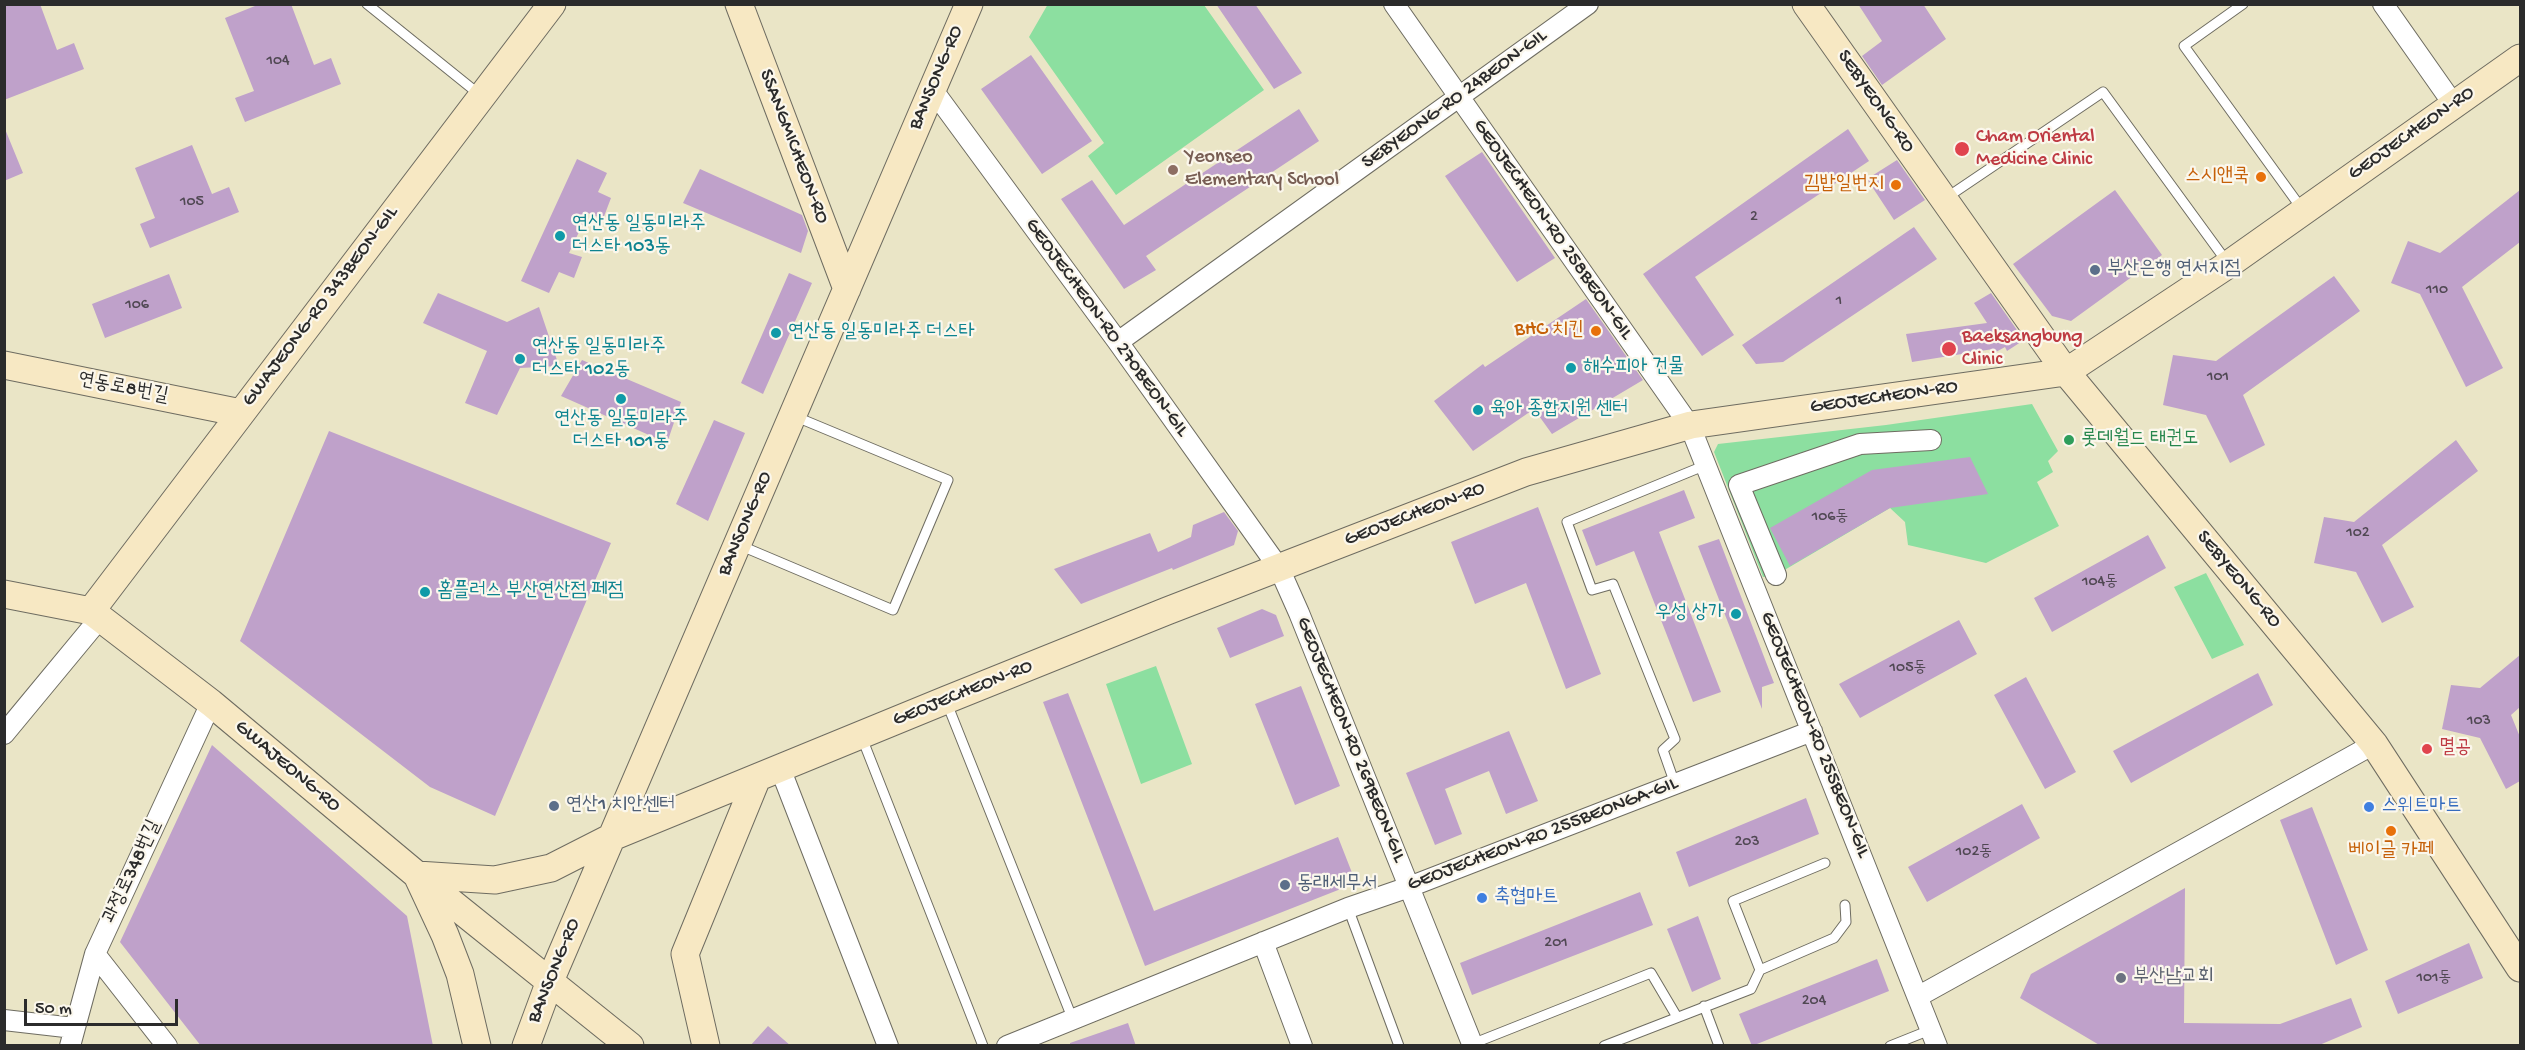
<!DOCTYPE html>
<meta charset="utf-8">
<style>
body{margin:0}
#map{position:relative;width:2525px;height:1050px;overflow:hidden;background:#eae5c6;font-family:"Gochi Hand",sans-serif}
canvas{display:block}
.frame{position:absolute;inset:0;border:6px solid #2b2b2b;pointer-events:none}
.scale{position:absolute;left:24px;top:999px;width:154px;height:27px;box-sizing:border-box;border:3px solid #2b2b2b;border-top:0;padding-left:8px;font-size:18px;line-height:21px;white-space:nowrap;color:#2b2b2b;-webkit-text-stroke:4px #fbf7ec;paint-order:stroke}
</style>
<div id="map">
<canvas width="2525" height="1050"></canvas>
<div class="frame"></div>
<div class="scale">50 m</div>
</div>
<script>
const ctx = document.querySelector('canvas').getContext('2d');
ctx.lineJoin = 'round';
function fillPath(path, color) {
  ctx.fillStyle = color;
  ctx.fill(path, 'evenodd');
}
function toPath(rows) {
  const path = new Path2D();
  for (const r of rows) {
    path.moveTo(r[0], r[1]);
    for (let i = 2; i < r.length; i += 2) path.lineTo(r[i], r[i + 1]);
  }
  return path;
}
function trace(path, color, width, dash) {
  ctx.strokeStyle = color;
  ctx.lineWidth = width;
  ctx.lineCap = dash ? 'butt' : 'round';
  ctx.setLineDash(dash || []);
  ctx.stroke(path);
}
function write(font, color, halo, rows, align = 'center') {
  ctx.font = font + ' "Gochi Hand","Poor Story",sans-serif';
  ctx.lineWidth = 4.5;
  ctx.setLineDash([]);
  ctx.textBaseline = 'middle';
  ctx.strokeStyle = halo;
  ctx.fillStyle = color;
  for (const [text, x, y, turn = 0] of rows) {
    ctx.save();
    ctx.translate(x, y);
    ctx.rotate((+turn || 0) * Math.PI / 180);
    ctx.textAlign = isNaN(turn) ? turn : align;
    if (halo) ctx.strokeText(text, 0, 0);
    ctx.fillText(text, 0, 0);
    ctx.restore();
  }
}
fillPath(toPath([
 [1048,4,1204,5,1264,90,1116,195,1088,156,1104,143,1029,37],
 [2032,404,2058,451,2048,461,2053,472,2037,482,2059,526,1986,563,1908,545,1905,522,1890,508,1776,575,1763,577,1714,452,1718,444,1886,425],
 [2206,573,2244,645,2212,659,2174,587],
 [1156,666,1192,764,1141,784,1106,684]
]), '#8cdfa0');
fillPath(toPath([
 [4,4,40,4,57,50,74,43,84,69,4,100],
 [260,4,291,4,314,65,331,58,341,84,245,122,235,98,254,91,225,18],
 [1216,4,1255,4,1302,73,1274,89],
 [1858,4,1923,4,1946,39,1882,85,1862,56,1882,41],
 [1031,55,1092,141,1042,174,981,89],
 [1299,109,1319,141,1146,256,1156,270,1124,289,1061,199,1092,180,1124,225],
 [5,129,23,173,4,181,4,130],
 [1848,129,1869,161,1695,277,1734,335,1702,356,1643,274],
 [192,145,212,194,229,187,239,212,150,248,140,224,155,218,135,168],
 [1482,152,1555,258,1517,282,1445,176],
 [577,159,607,173,598,192,611,198,603,219,588,213,569,253,582,257,574,278,559,272,549,293,521,281],
 [1897,160,1925,200,1894,220,1867,179],
 [700,169,802,215,808,231,801,253,683,203],
 [2115,190,2162,255,2071,321,2052,316,2013,264],
 [2520,190,2520,242,2462,287,2503,368,2466,387,2420,294,2391,283,2408,241,2440,253],
 [1914,227,1937,259,1783,362,1756,364,1742,345],
 [789,273,812,283,763,394,741,383],
 [169,274,182,308,105,338,92,304],
 [2334,276,2360,311,2243,395,2265,445,2230,463,2206,415,2163,405,2173,355,2216,361],
 [438,293,507,322,539,307,559,366,520,368,497,415,465,403,487,351,423,323],
 [1991,293,2024,340,2007,351,2005,347,1996,352,1993,349,1912,362,1906,334,1987,323,1974,303],
 [1586,299,1643,380,1552,434,1534,409,1473,451,1434,401,1483,364,1485,367],
 [582,360,681,402,667,443,561,396],
 [714,420,745,433,708,521,676,504],
 [329,431,611,543,495,816,430,787,240,641],
 [2456,440,2478,471,2382,545,2414,607,2382,623,2356,572,2314,563,2324,517,2354,522],
 [1970,457,1988,494,1890,508,1790,566,1770,528,1872,470],
 [1684,490,1695,518,1659,532,1721,692,1693,702,1634,551,1596,566,1582,530],
 [1538,507,1601,674,1566,689,1526,583,1475,604,1451,542],
 [1224,512,1238,531,1234,545,1173,570,1172,568,1081,604,1054,569,1150,533,1158,552,1191,537,1193,525],
 [2148,535,2166,568,2052,632,2034,598],
 [1719,539,1774,683,1762,687,1762,709,1698,546],
 [1262,609,1276,615,1284,636,1230,658,1217,628],
 [1959,620,1977,654,1860,718,1839,684],
 [2520,655,2520,707,2511,715,2520,737,2520,781,2506,789,2480,738,2442,729,2451,685,2480,688],
 [2258,673,2273,705,2131,783,2113,751],
 [2026,677,2076,772,2045,789,1994,695],
 [1301,686,1340,786,1295,805,1255,704],
 [1068,693,1154,911,1338,837,1356,883,1145,966,1043,702],
 [1509,731,1538,801,1506,814,1489,771,1445,789,1462,834,1435,845,1406,773],
 [212,745,407,916,433,1046,201,1046,120,942],
 [1806,798,1819,834,1689,887,1676,852],
 [2022,804,2040,838,1927,902,1908,867],
 [2312,807,2368,950,2336,965,2280,820],
 [2185,888,2184,1023,2280,1024,2351,998,2362,1027,2317,1046,2101,1046,2020,998,2031,974],
 [1640,892,1653,925,1472,995,1460,963],
 [1698,916,1721,979,1692,992,1667,929],
 [2469,943,2483,978,2398,1014,2385,981],
 [1877,959,1889,991,1752,1046,1739,1014],
 [1128,1023,1136,1046,1070,1046,1070,1043],
 [768,1026,791,1046,750,1046]
]), '#bfa1ca');
const lane = toPath([
 [367,4,480,95],
 [2243,4,2184,46,2302,209],
 [1946,198,2103,92,2227,262],
 [739,545,893,610,948,480,794,416],
 [946,701,1073,1020],
 [862,738,983,1046],
 [1675,784,1663,750,1675,739,1613,584,1592,590,1567,522,1706,465],
 [1348,908,1399,1046],
 [1760,970,1733,901,1825,863],
 [1704,1006,1719,1046],
 [1472,1044,1651,973,1677,1017],
 [1604,1046,1751,989,1760,970,1834,938,1846,922,1845,905],
 [1890,1046,1930,1030]
]);
const street = toPath([
 [1394,4,1690,426,1937,1046],
 [2383,4,2454,105],
 [932,89,1118,342,1279,568,1299,613,1473,1046],
 [1118,342,1588,4],
 [1776,575,1739,485,1860,444,1931,440],
 [4,734,100,618],
 [780,768,888,1046],
 [1263,942,1302,1046],
 [95,954,167,1046],
 [1919,996,2374,744],
 [4,1020,74,1028],
 [70,1046,95,954,211,703],
 [1007,1046,1348,908,1409,887,1812,731]
]);
const secondary = toPath([
 [739,4,847,289],
 [1806,4,2066,372,2374,744,2520,968],
 [4,365,241,413],
 [4,594,91,611,211,703,417,875,630,1046],
 [91,611,552,4],
 [477,1046,460,974,445,935,417,875,495,880,551,868,612,837,946,700,1167,611,1526,472,1691,425,2066,372,2229,264,2520,58],
 [526,1046,550,981,969,4],
 [706,1046,685,954,757,778]
]);
trace(lane, '#6e6c61', 11);
trace(street, '#6e6c61', 22);
trace(secondary, '#6e6c61', 29);
trace(lane, '#fff', 9);
trace(street, '#fff', 20);
trace(secondary, '#f7e8c3', 27);
for (const [x, y, r, color] of [
 [1962,149,8,"#e0444e"],
 [1173,170,6,"#8d6e63"],
 [2261,177,6,"#e8710a"],
 [1896,185,6,"#e8710a"],
 [560,236,6,"#0f9aa8"],
 [2095,270,6,"#5c6f8a"],
 [1596,331,6,"#e8710a"],
 [776,333,6,"#0f9aa8"],
 [1949,349,8,"#e0444e"],
 [520,359,6,"#0f9aa8"],
 [1571,368,6,"#0f9aa8"],
 [621,399,6,"#0f9aa8"],
 [1478,410,6,"#0f9aa8"],
 [2069,440,6,"#2e9e5b"],
 [425,592,6,"#0f9aa8"],
 [1736,614,6,"#0f9aa8"],
 [2427,749,6,"#e0444e"],
 [554,806,6,"#5c6f8a"],
 [2369,807,6,"#3f7fe0"],
 [2391,831,6,"#e8710a"],
 [1285,885,6,"#5c6f8a"],
 [1482,898,6,"#3f7fe0"],
 [2121,978,6,"#6b7280"]
]) {
  const dot = new Path2D();
  dot.arc(x, y, r, 0, 2 * Math.PI);
  ctx.fillStyle = color;
  ctx.fill(dot);
  trace(dot, '#fbf7ec', 2);
}
write('16px', '#504853', null, [
 ["104",278,62],
 ["105",192,203],
 ["2",1754,218],
 ["110",2437,291],
 ["1",1839,302],
 ["106",137,306],
 ["101",2218,378],
 ["106동",1830,518],
 ["102",2358,534],
 ["104동",2100,583],
 ["105동",1908,669],
 ["103",2479,722],
 ["203",1747,843],
 ["102동",1974,853],
 ["201",1556,944],
 ["101동",2434,979],
 ["204",1814,1002]
]);
write('20px', '#2b2b2b', '#fbf7ec', [
 ["BANSONG-RO",937,78,-67],
 ["SEBYEONG-RO 24BEON-GIL",1455,100,-36],
 ["SEBYEONG-RO",1875,102,55],
 ["GEOJECHEON-RO",2412,134,-35],
 ["SSANGMICHEON-RO",793,147,69],
 ["GEOJECHEON-RO 258BEON-GIL",1552,230,55],
 ["GWAJEONG-RO 343BEON-GIL",321,307,-53],
 ["GEOJECHEON-RO 270BEON-GIL",1106,328,54],
 ["연동로8번길",123,389,11],
 ["GEOJECHEON-RO",1884,398,-8],
 ["GEOJECHEON-RO",1415,515,-21],
 ["BANSONG-RO",746,524,-67],
 ["SEBYEONG-RO",2238,580,50],
 ["GEOJECHEON-RO",963,694,-22],
 ["GEOJECHEON-RO 255BEON-GIL",1814,735,68],
 ["GEOJECHEON-RO 269BEON-GIL",1350,740,68],
 ["GWAJEONG-RO",287,767,40],
 ["GEOJECHEON-RO 255BEONGA-GIL",1543,835,-21],
 ["과정로348번길",133,872,-65],
 ["BANSONG-RO",555,971,-68]
]);
write('20px', '#be3a42', '#fbf7ec', [
 ["Cham Oriental",1976,138],
 ["Medicine Clinic",1976,161],
 ["Baeksangbung",1962,338],
 ["Clinic",1962,361],
 ["멸공",2439,749]
], 'left');
write('20px', '#785e54', '#fbf7ec', [
 ["Yeonseo",1185,158],
 ["Elementary School",1185,181]
], 'left');
write('20px', '#c56008', '#fbf7ec', [
 ["스시앤쿡",2249,177],
 ["김밥일번지",1884,185],
 ["BHC 치킨",1584,331],
 ["베이글 카페",2391,852,"center"]
], 'right');
write('20px', '#0d838f', '#fbf7ec', [
 ["연산동 일동미라주",572,225],
 ["더스타 103동",572,248],
 ["연산동 일동미라주 더스타",788,333],
 ["연산동 일동미라주",532,348],
 ["더스타 102동",532,371],
 ["해수피아 건물",1583,368],
 ["육아 종합지원 센터",1490,410],
 ["연산동 일동미라주",621,420,"center"],
 ["더스타 101동",621,443,"center"],
 ["홈플러스 부산연산점 페점",437,592],
 ["우성 상가",1724,614,"right"]
], 'left');
write('20px', '#4e5e75', '#fbf7ec', [
 ["부산은행 연서지점",2107,270],
 ["연산1 치안센터",566,806],
 ["동래세무서",1297,885]
], 'left');
write('20px', '#27864d', '#fbf7ec', [
 ["롯데월드 태권도",2081,440]
], 'left');
write('20px', '#366cbe', '#fbf7ec', [
 ["스위트마트",2381,807],
 ["축협마트",1494,898]
], 'left');
write('20px', '#5b616d', '#fbf7ec', [
 ["부산남교회",2133,978]
], 'left');
</script>
